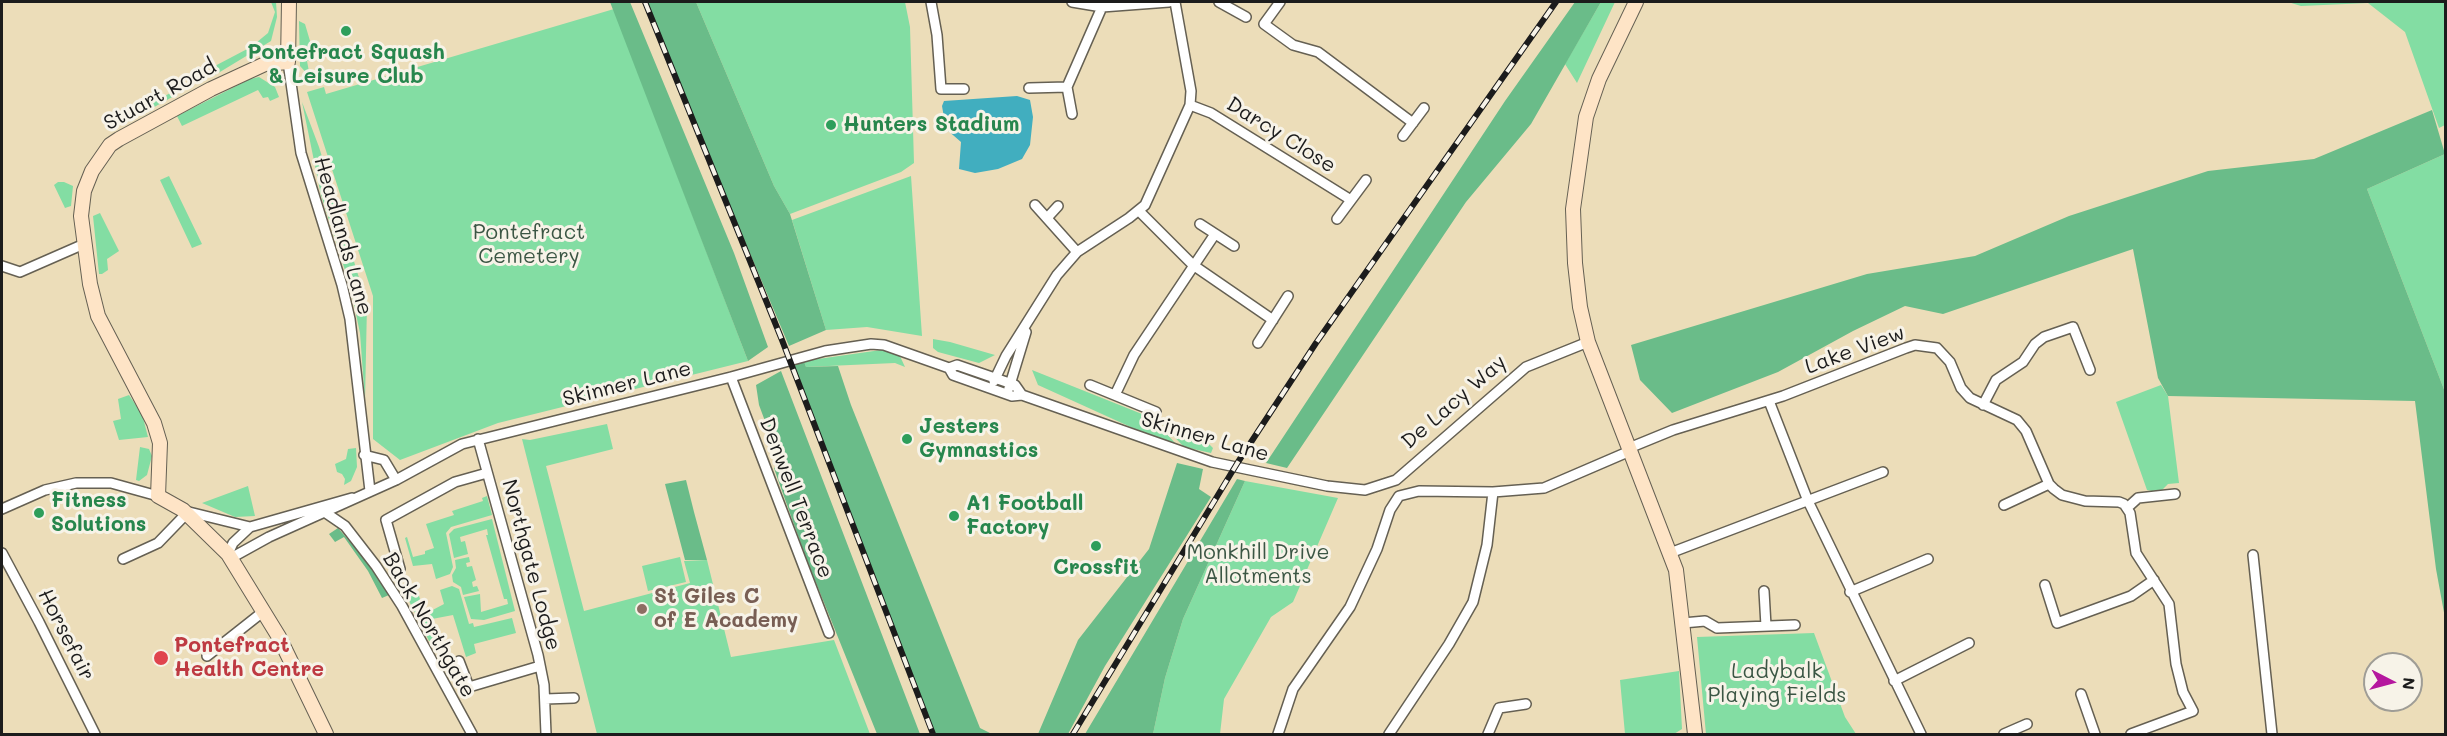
<!DOCTYPE html>
<style>
body{margin:0}
#map{position:relative;width:2447px;height:736px;overflow:hidden;background:#ecddb9;font-family:Mali,sans-serif}
canvas{display:block}
.frame{position:absolute;inset:0;border:3px solid #1c1c1c;pointer-events:none}
.north{position:absolute;left:2363px;top:652px;width:60px;height:60px;box-sizing:border-box;background:#f7f3e8;border:2px solid #9f9d96;border-radius:50%;rotate:96deg;font-size:16px;font-weight:700;line-height:24px;text-align:center;color:#1c1c1c}
.north::after{content:'';display:block;margin:auto;width:21px;height:27px;background:#b5179e;clip-path:polygon(50% 0,100% 100%,50% 72%,0 100%)}
</style>
<div id="map">
<canvas width="2447" height="736"></canvas>
<div class="frame"></div>
<div class="north">N</div>
</div>
<script>
const ctx = document.querySelector('canvas').getContext('2d');
ctx.lineJoin = 'round';
function fillPath(path, color) {
  ctx.fillStyle = color;
  ctx.fill(path, 'evenodd');
}
function toPath(rows) {
  const path = new Path2D();
  for (const r of rows) {
    path.moveTo(r[0], r[1]);
    for (let i = 2; i < r.length; i += 2) path.lineTo(r[i], r[i + 1]);
  }
  return path;
}
function trace(path, color, width, dash) {
  ctx.strokeStyle = color;
  ctx.lineWidth = width;
  ctx.lineCap = dash ? 'butt' : 'round';
  ctx.setLineDash(dash || []);
  ctx.stroke(path);
}
function write(font, color, halo, rows, align = 'center') {
  ctx.font = font + ' Mali,sans-serif';
  ctx.lineWidth = 6;
  ctx.setLineDash([]);
  ctx.textBaseline = 'middle';
  ctx.strokeStyle = halo;
  ctx.fillStyle = color;
  for (const [text, x, y, turn = 0] of rows) {
    ctx.save();
    ctx.translate(x, y);
    ctx.rotate((+turn || 0) * Math.PI / 180);
    ctx.textAlign = isNaN(turn) ? turn : align;
    if (halo) ctx.strokeText(text, 0, 0);
    ctx.fillText(text, 0, 0);
    ctx.restore();
  }
}
fillPath(toPath([
 [271,2,276,2,277,17,271,41,215,75,211,68,251,47,268,33,275,12],
 [696,2,905,2,910,27,914,163,901,172,790,214,774,186],
 [1601,2,1615,2,1577,83,1565,64],
 [2288,2,2445,2,2445,125,2439,128,2405,32,2368,3,2301,6],
 [614,9,748,361,498,423,400,460,373,439,373,296,307,92,324,87,326,94],
 [299,21,305,24,315,58,307,61,310,77,300,66],
 [259,77,275,87,279,97,270,101,268,97,263,98,258,90,182,126,177,116,250,79],
 [172,92,176,95,127,122,127,117],
 [302,102,319,147,367,304,365,401,360,333,350,286,321,195],
 [2445,154,2445,392,2367,189],
 [169,176,202,244,192,248,160,180],
 [911,176,922,336,867,327,826,330,792,220],
 [58,182,64,182,73,186,71,206,65,208,54,185],
 [100,213,119,251,107,259,108,270,102,274,99,274,93,216],
 [933,339,950,342,995,355,979,363,938,352,933,348],
 [881,350,899,354,905,367,895,363,806,367,804,361],
 [1032,370,1152,418,1177,445,1135,429,1038,385],
 [2161,385,2168,396,2179,483,2168,484,2162,490,2152,491,2147,490,2116,402],
 [129,395,142,414,148,437,119,440,113,421,121,419,118,399],
 [1159,421,1204,439,1213,448,1211,453,1184,447],
 [607,424,613,449,546,466,584,611,690,583,684,561,707,560,731,657,834,640,870,734,597,734,522,439,530,440],
 [140,447,149,449,152,456,147,475,139,481,136,480],
 [356,448,357,467,351,481,344,485,345,479,342,474,337,472,335,464,346,459,348,449],
 [1245,481,1338,498,1293,602,1271,617,1224,699,1220,734,1153,734,1165,678,1183,619],
 [248,486,255,516,235,517,202,503],
 [487,496,492,515,451,527,446,533,453,567,450,574,436,579,432,564,413,566,405,538,407,537,413,557,425,554,425,551,434,548,426,524,454,515,452,511,483,501,482,498],
 [492,519,515,611,484,620,471,619,464,597,480,594,481,612,508,604,507,599,504,599,486,535,488,535,487,529,460,537,461,542,465,541,468,554,454,558,449,534,454,529],
 [469,557,470,562,466,563,467,567,472,566,476,580,472,582,473,587,477,586,479,591,463,595,461,587,453,582,452,575,456,568,455,560],
 [680,557,686,582,648,591,642,566],
 [452,586,459,589,469,624,473,623,474,627,512,618,516,633,474,644,476,653,466,657,453,615,432,619,438,638,429,641,407,597,418,593,425,614,444,604,440,590],
 [1814,633,1845,717,1856,734,1706,734,1697,637],
 [1679,671,1682,729,1674,734,1625,734,1620,680]
]), '#83dda3');
fillPath(toPath([
 [610,2,630,2,734,253,768,347,748,361],
 [644,2,696,2,774,186,790,214,826,330,789,346],
 [1575,2,1601,2,1531,124,1466,202,1287,468,1266,463,1505,101],
 [2432,110,2445,154,2367,189,2445,392,2445,618,2436,569,2415,401,2168,396,2158,378,2133,249,1943,314,1905,306,1853,331,1778,372,1672,413,1640,380,1631,345,1867,274,1975,256,2069,216,2208,171,2314,159],
 [804,361,806,367,838,366,851,405,980,728,992,734,935,734,794,365],
 [781,371,920,734,877,734,806,558,777,477,774,468,781,464,759,405,756,385],
 [1177,463,1203,469,1199,489,1211,497,1105,666,1068,734,1038,734,1078,640,1149,549],
 [1237,479,1245,481,1183,619,1165,678,1153,734,1085,734],
 [686,480,694,512,707,560,685,560,666,488,665,484],
 [338,528,371,566,389,595,382,598,368,571,344,537,335,542,329,534]
]), '#6abc89');
fillPath(toPath([
 [1017,96,1030,100,1033,117,1030,145,1022,159,998,169,975,173,959,169,961,142,946,129,942,106,944,101]
]), '#41aebf');
const street = toPath([
 [931,2,937,35,941,89,964,89],
 [1072,2,1102,7,1169,2],
 [1219,2,1246,17],
 [1280,2,1264,24,1293,45,1318,52,1413,123],
 [288,62,301,153,342,285,350,319,370,491],
 [1067,87,1072,114],
 [1029,88,1067,87,1102,7],
 [1190,105,1211,113,1351,200],
 [1403,136,1424,108],
 [1035,205,1077,252],
 [1139,211,1193,265,1273,320],
 [1047,218,1058,206],
 [1337,219,1366,180],
 [1200,224,1234,246],
 [2,266,20,272,84,244],
 [1258,343,1288,296],
 [949,368,953,375,1012,396,1022,395,1212,462,1327,486,1365,490,1396,480,1526,367,1588,342],
 [731,377,829,633],
 [994,381,1006,356,1057,275,1077,252,1129,218,1145,205,1190,105,1191,91,1175,2],
 [1090,385,1156,412],
 [1009,388,1026,332],
 [1115,395,1134,355,1215,234],
 [1769,401,1808,501,1921,734],
 [1983,405,1996,380,2023,362,2035,344,2044,337,2073,327,2090,370],
 [478,439,538,655,544,685,546,734],
 [1629,448,1673,430,1783,396,1906,348,1915,345,1937,348,1950,362,1961,388,1970,398,2017,420,2026,431,2049,484,2054,489,2062,495,2085,501,2119,502,2124,504,2130,513,2136,553,2169,604,2176,664,2183,692,2193,711,2131,734],
 [364,455,384,460,396,480],
 [2004,505,2049,484],
 [2127,508,2138,498,2175,494],
 [2,509,45,490,76,483,111,483,158,496],
 [185,511,250,527],
 [326,513,345,526,376,566,402,606,472,734],
 [2,553,39,622,95,734],
 [1670,553,1883,472],
 [228,554,233,543,250,527,352,498],
 [2253,555,2272,734],
 [231,558,269,537,396,480,462,444,731,377,825,351,871,344,884,345,949,368,957,365,1015,385,1022,395],
 [123,559,158,543,187,513],
 [400,569,386,520,455,482,487,473],
 [2045,585,2057,623,2131,596,2154,580],
 [1764,591,1766,626],
 [1850,592,1928,559],
 [1683,623,1705,621,1717,628,1795,625],
 [207,656,264,611],
 [459,661,469,687,540,666],
 [1894,681,1969,643],
 [2081,694,2095,734],
 [545,699,574,698],
 [1278,734,1293,689,1350,607,1377,549,1390,510,1399,496,1419,491,1493,492,1544,488,1630,451],
 [1389,734,1449,644,1473,602,1487,545,1493,492],
 [1488,734,1499,708,1526,704],
 [2004,734,2027,724]
]);
const secondary = toPath([
 [289,2,288,62,265,64,211,89,119,139,110,145,92,171,84,191,81,216,90,284,98,316,154,423,160,443,158,496,183,510,228,554,279,637,326,734],
 [1636,2,1599,79,1586,117,1573,209,1575,263,1580,307,1588,342,1676,570,1695,734]
]);
trace(street, '#656053', 12);
trace(secondary, '#656053', 16);
trace(street, '#fff', 9);
trace(secondary, '#fee4c6', 14);
const rail = toPath([
 [645,2,782,340,933,734],
 [1073,734,1238,462,1316,343,1556,2]
]);
trace(rail, '#1c1c1c', 6);
trace(rail, '#f7f3e8', 4, [11]);
for (const [x, y, r, color] of [
 [346,31,6,"#2e9e5b"],
 [831,125,6,"#2e9e5b"],
 [907,439,6,"#2e9e5b"],
 [39,513,6,"#2e9e5b"],
 [954,516,6,"#2e9e5b"],
 [1096,546,6,"#2e9e5b"],
 [642,609,6,"#8d6e63"],
 [161,658,8,"#e0444e"]
]) {
  const dot = new Path2D();
  dot.arc(x, y, r, 0, 2 * Math.PI);
  ctx.fillStyle = color;
  ctx.fill(dot);
  trace(dot, '#f7f3e8', 2);
}
write('bold 21px', '#27864d', '#f7f3e8', [
 ["Pontefract Squash",346,53,"center"],
 ["& Leisure Club",346,77,"center"],
 ["Hunters Stadium",843,125],
 ["Jesters",919,427],
 ["Gymnastics",919,451],
 ["Fitness",51,501],
 ["Solutions",51,525],
 ["A1 Football",966,504],
 ["Factory",966,528],
 ["Crossfit",1096,568,"center"]
], 'left');
write('21px', '#1c1c1c', '#f7f3e8', [
 ["Stuart Road",160,95,-29],
 ["Darcy Close",1281,135,32],
 ["Headlands Lane",343,236,74],
 ["Lake View",1855,350,-20],
 ["Skinner Lane",627,384,-14],
 ["De Lacy Way",1454,402,-41],
 ["Skinner Lane",1205,437,16],
 ["Denwell Terrace",796,498,69],
 ["Northgate Lodge",531,565,75],
 ["Back Northgate",429,625,60],
 ["Horsefair",66,635,63]
]);
write('21px', '#3b5644', '#f7f3e8', [
 ["Pontefract",529,233],
 ["Cemetery",529,257],
 ["Monkhill Drive",1258,553],
 ["Allotments",1258,577],
 ["Ladybalk",1777,672],
 ["Playing Fields",1777,696]
]);
write('bold 21px', '#785e54', '#f7f3e8', [
 ["St Giles C",654,597],
 ["of E Academy",654,621]
], 'left');
write('bold 21px', '#be3a42', '#f7f3e8', [
 ["Pontefract",174,646],
 ["Health Centre",174,670]
], 'left');
</script>
